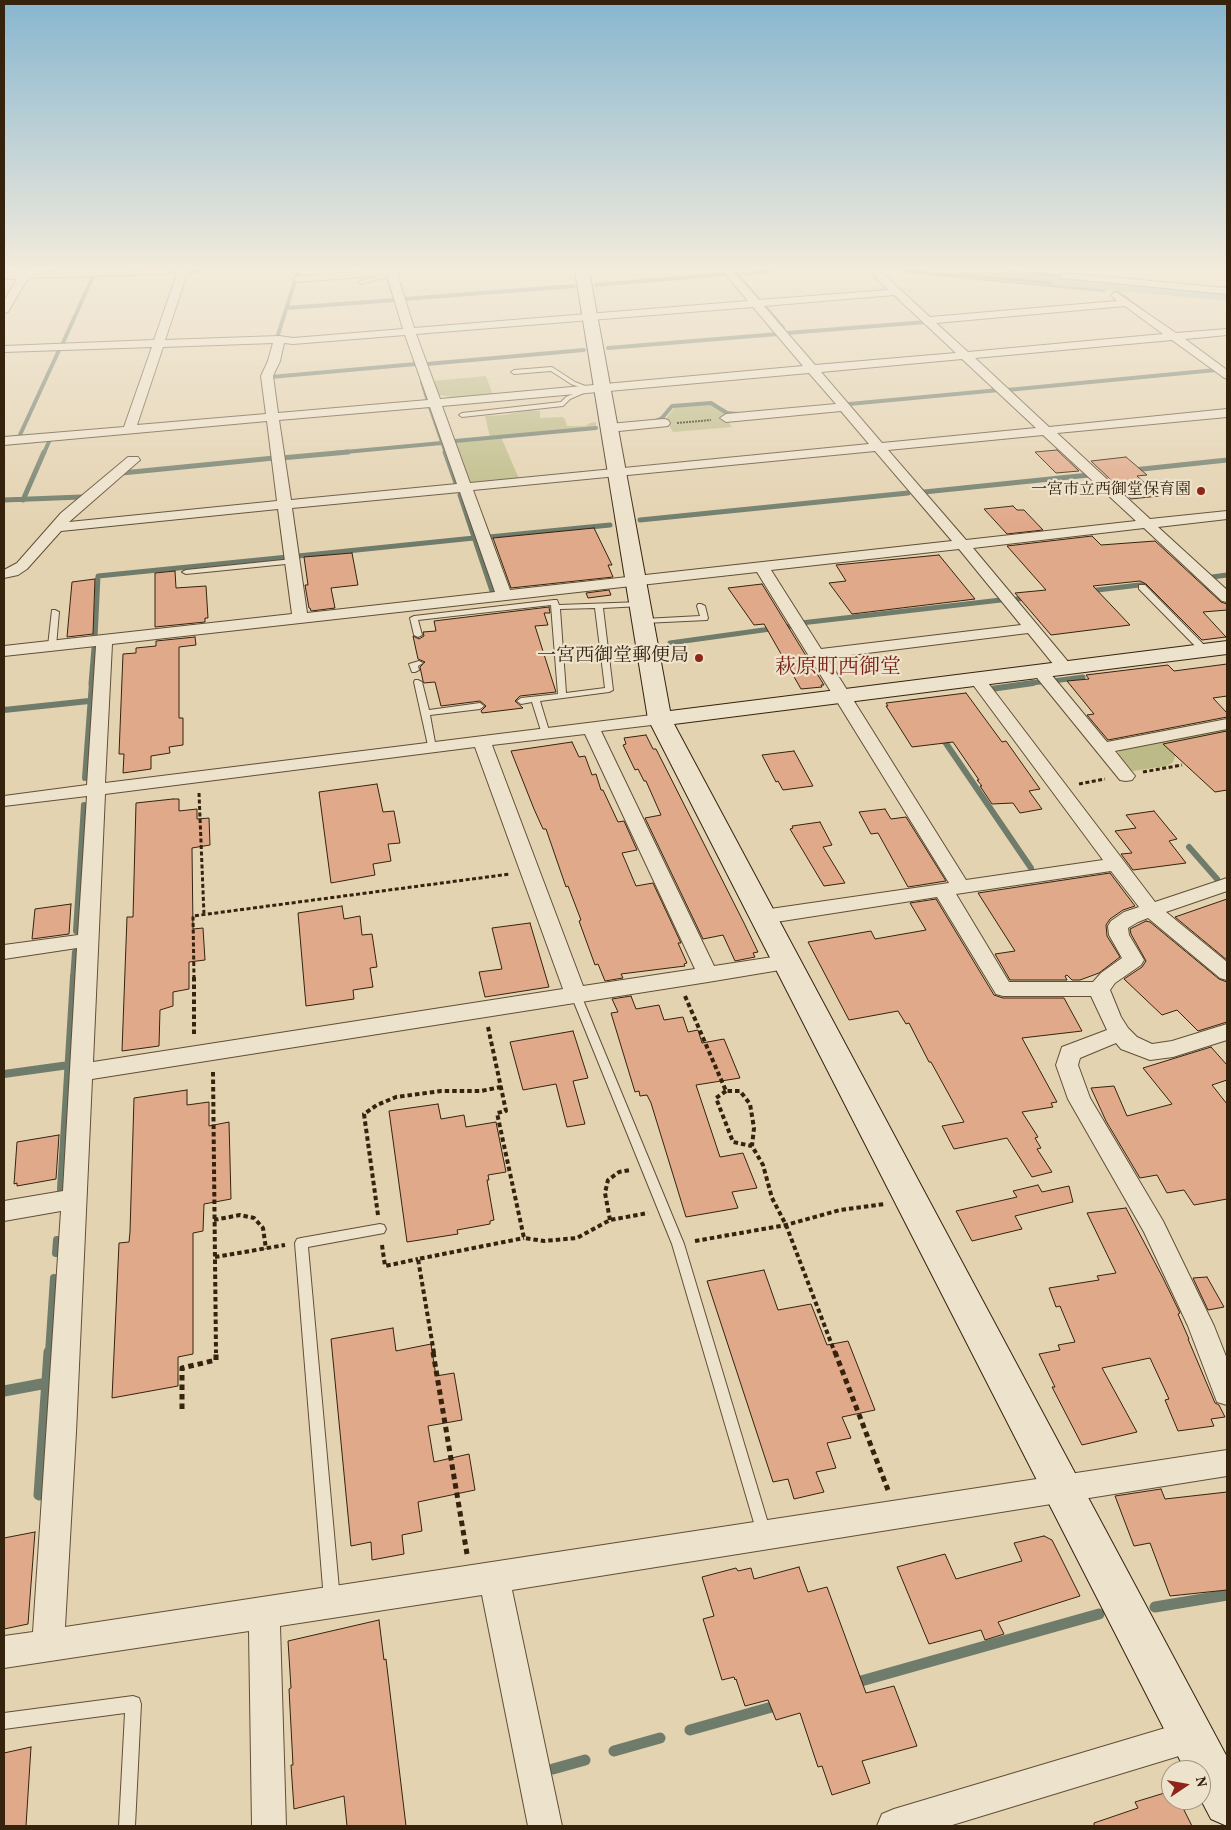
<!DOCTYPE html>
<meta charset="utf-8">
<style>
body{margin:0}
#map{position:relative;width:1231px;height:1830px;overflow:hidden;background:#e4d3b1;font-family:Vollkorn,serif}
canvas{display:block}
.frame{position:absolute;inset:0;border:5px solid #35230e;pointer-events:none}
.north{position:absolute;left:1161px;top:1760px;width:50px;height:50px;box-sizing:border-box;background:#ede2cc;border:1px solid #a39680;border-radius:50%;rotate:78deg;font-size:14px;font-weight:700;line-height:20px;text-align:center;color:#35230e}
.north::after{content:'';display:block;margin:auto;width:18px;height:22px;background:#8f2418;clip-path:polygon(50% 0,100% 100%,50% 72%,0 100%)}
</style>
<div id="map">
<canvas width="1231" height="1830"></canvas>
<div class="frame"></div>
<div class="north">N</div>
</div>
<script>
const ctx = document.querySelector('canvas').getContext('2d');
ctx.lineJoin = 'round';
function fillPath(path, color) {
  ctx.fillStyle = color;
  ctx.fill(path, 'evenodd');
}
function toPath(rows) {
  const path = new Path2D();
  for (const r of rows) {
    path.moveTo(r[0], r[1]);
    for (let i = 2; i < r.length; i += 2) path.lineTo(r[i], r[i + 1]);
  }
  return path;
}
function trace(path, color, width, dash) {
  ctx.strokeStyle = color;
  ctx.lineWidth = width;
  ctx.lineCap = dash ? 'butt' : 'round';
  ctx.setLineDash(dash || []);
  ctx.stroke(path);
}
function write(font, color, halo, rows, align = 'center') {
  ctx.font = font + ' Vollkorn,"Noto Serif JP",serif';
  ctx.lineWidth = 4.5;
  ctx.setLineDash([]);
  ctx.textBaseline = 'middle';
  ctx.strokeStyle = halo;
  ctx.fillStyle = color;
  for (const [text, x, y, turn = 0] of rows) {
    ctx.save();
    ctx.translate(x, y);
    ctx.rotate((+turn || 0) * Math.PI / 180);
    ctx.textAlign = isNaN(turn) ? turn : align;
    if (halo) ctx.strokeText(text, 0, 0);
    ctx.fillText(text, 0, 0);
    ctx.restore();
  }
}
fillPath(toPath([
 [486,376,493,395,461,398,438,395,432,381],
 [711,404,727,414,727,420,732,427,673,432,666,421,664,421,675,407],
 [528,410,540,411,540,418,562,417,565,419,567,426,585,426,590,423,596,422,596,427,490,437,485,416,505,415],
 [501,437,520,481,469,483,455,442],
 [1227,729,1227,750,1195,752,1175,756,1173,762,1167,766,1133,771,1128,768,1120,759,1118,753,1121,749]
]), '#bcba86');
trace(toPath([
 [187,271,201,271],
 [734,271,758,299],
 [902,271,1104,290],
 [163,272,177,272],
 [736,274,773,271],
 [387,276,393,293],
 [596,285,726,274],
 [1114,290,1144,312],
 [404,299,574,286],
 [765,307,783,328],
 [287,308,395,300],
 [787,333,926,322],
 [277,338,298,271],
 [62,345,94,274],
 [608,348,778,334],
 [427,364,584,350],
 [271,377,416,364],
 [422,382,427,398],
 [1007,390,1216,370],
 [849,404,999,390],
 [430,407,446,453],
 [654,422,662,418,672,406,711,403,727,413,738,414],
 [19,437,60,348],
 [455,441,596,428],
 [44,453,51,437],
 [334,453,442,443]
]), '#6f7c6b', 4);
trace(toPath([
 [445,452,456,483],
 [281,458,348,452],
 [1133,470,1227,460],
 [122,473,274,458],
 [924,492,1089,475],
 [460,495,492,591],
 [4,500,81,497],
 [23,500,44,452],
 [640,520,908,493],
 [489,537,610,525],
 [298,556,474,538],
 [1212,577,1227,575],
 [1089,591,1156,583],
 [1017,599,1029,598],
 [801,623,1001,600],
 [95,638,98,576,288,557],
 [670,643,792,626],
 [1053,681,1083,677],
 [91,684,94,648],
 [1025,684,1040,682]
]), '#6f7c6b', 5);
trace(toPath([
 [991,689,1033,683],
 [4,710,89,701],
 [941,736,1031,868],
 [85,778,92,683],
 [1189,847,1217,879],
 [76,931,84,805],
 [73,979,75,952]
]), '#6f7c6b', 6);
trace(toPath([
 [4,1074,69,1065],
 [61,1189,74,977],
 [56,1253,57,1240],
 [49,1353,54,1278]
]), '#6f7c6b', 8);
trace(toPath([
 [4,1391,47,1383],
 [39,1495,49,1352],
 [1155,1607,1227,1595],
 [854,1683,1099,1614],
 [690,1730,779,1705],
 [614,1751,660,1738],
 [553,1769,585,1760]
]), '#6f7c6b', 11);
fillPath(toPath([
 [954,271,1032,271,1227,288,1227,301,964,277,957,275,954,271]
]), '#95b8a9');
const building = toPath([
 [1057,450,1079,471,1056,473,1035,452,1057,450],
 [1126,457,1147,475,1137,476,1159,496,1131,499,1091,461,1126,457],
 [1013,506,1017,510,1024,510,1043,530,1007,534,984,509,1013,506],
 [594,528,612,565,608,565,613,577,511,588,493,538,594,528],
 [1092,536,1101,545,1155,541,1221,602,1227,604,1227,610,1203,612,1226,637,1202,640,1146,584,1140,581,1093,586,1130,625,1051,635,1015,593,1046,590,1007,546,1092,536],
 [352,553,358,585,331,588,335,608,311,611,310,608,309,608,305,585,308,585,304,557,352,553],
 [939,555,975,599,852,614,829,583,846,581,836,565,939,555],
 [175,571,176,588,206,586,208,618,205,618,205,622,155,627,155,573,175,571],
 [95,579,93,634,67,637,72,582,95,579],
 [762,584,824,685,821,685,822,687,801,689,764,624,754,625,728,588,762,584],
 [609,590,611,595,588,598,586,593,609,590],
 [549,607,550,613,544,613,548,625,535,626,556,692,520,696,515,701,523,708,482,713,481,711,486,706,480,701,441,706,435,682,424,683,423,681,420,667,425,662,418,659,413,636,419,639,424,636,423,632,436,631,434,621,549,607],
 [195,637,196,645,179,647,179,718,183,718,183,745,169,747,170,753,151,756,151,769,123,773,124,754,119,754,123,654,136,653,136,648,156,646,156,641,195,637],
 [1227,664,1227,696,1213,698,1227,713,1227,717,1108,740,1087,715,1094,714,1067,681,1089,679,1086,675,1168,665,1174,671,1227,664],
 [966,693,1002,742,1006,741,1040,789,1029,791,1042,809,1020,813,1013,803,992,804,980,786,982,786,977,780,979,780,953,742,912,747,886,706,888,706,886,703,966,693],
 [1227,731,1227,790,1215,792,1163,744,1227,731],
 [646,735,653,749,656,749,744,923,758,952,753,953,755,957,735,961,723,935,703,939,645,818,661,815,646,781,644,781,638,769,635,770,623,745,626,744,624,738,646,735],
 [572,742,579,757,585,756,592,775,596,774,601,790,603,790,618,822,624,821,637,850,622,853,636,886,653,883,681,943,678,943,687,963,684,964,685,966,621,974,623,978,605,981,598,964,595,965,579,921,581,920,568,886,566,887,546,829,543,829,534,809,511,751,572,742],
 [794,751,813,786,783,790,778,781,776,782,762,755,794,751],
 [377,784,383,812,394,811,400,843,388,844,391,861,373,864,375,875,331,883,319,792,377,784],
 [173,799,179,799,179,811,197,809,197,819,209,818,210,845,192,848,193,929,203,928,205,960,189,962,189,989,173,992,173,1006,160,1010,159,1046,122,1051,127,917,133,917,136,803,173,799],
 [885,809,891,819,906,817,946,881,908,887,878,833,871,834,859,812,885,809],
 [1154,811,1177,839,1169,841,1186,863,1133,870,1121,854,1132,853,1115,831,1136,828,1126,815,1154,811],
 [820,822,832,845,823,847,845,883,824,886,790,829,793,828,792,826,820,822],
 [1110,873,1135,906,1123,910,1110,919,1106,925,1107,936,1120,957,1099,973,1080,980,1072,980,1067,975,1065,976,1067,980,1010,980,995,954,1015,951,978,893,1110,873],
 [936,899,994,995,1003,998,1064,998,1082,1031,1022,1038,1057,1102,1051,1103,1053,1107,1022,1112,1038,1137,1035,1138,1041,1148,1037,1149,1052,1172,1032,1177,1007,1138,954,1149,942,1126,964,1122,931,1062,929,1062,909,1023,906,1024,898,1011,849,1020,808,942,871,931,875,939,926,930,910,903,936,899],
 [1227,899,1227,960,1175,917,1227,899],
 [71,904,69,934,32,939,35,909,71,904],
 [342,906,344,919,360,916,362,935,372,934,377,967,370,968,373,987,353,990,354,999,306,1006,298,913,342,906],
 [1146,921,1150,922,1219,979,1227,982,1227,1022,1198,1031,1177,1010,1162,1015,1124,979,1142,967,1146,961,1131,934,1130,929,1146,921],
 [530,923,549,987,485,997,479,972,502,969,492,928,530,923],
 [631,996,636,1009,659,1005,664,1020,683,1017,688,1032,698,1030,702,1043,724,1039,740,1078,696,1085,720,1157,743,1153,757,1188,732,1192,738,1208,686,1217,651,1103,647,1095,640,1096,639,1091,635,1092,611,1013,618,1012,612,999,631,996],
 [573,1031,588,1078,573,1081,585,1124,567,1127,556,1084,523,1090,510,1042,573,1031],
 [1211,1047,1227,1065,1227,1080,1212,1085,1227,1104,1227,1199,1194,1205,1184,1190,1167,1193,1157,1175,1140,1178,1106,1121,1091,1088,1114,1086,1127,1116,1172,1104,1143,1068,1211,1047],
 [187,1090,187,1105,209,1102,209,1126,229,1122,231,1199,204,1204,203,1231,193,1233,193,1354,178,1357,178,1386,112,1398,119,1243,129,1242,130,1232,134,1098,187,1090],
 [438,1104,441,1119,464,1115,466,1127,496,1122,506,1172,488,1175,489,1180,487,1180,494,1220,490,1221,490,1224,457,1230,458,1234,407,1242,389,1111,438,1104],
 [59,1135,56,1179,17,1186,17,1183,14,1184,17,1142,59,1135],
 [1038,1185,1042,1192,1069,1186,1073,1202,1015,1216,1022,1229,972,1241,956,1211,1017,1197,1013,1191,1038,1185],
 [1126,1208,1163,1278,1180,1313,1178,1314,1189,1339,1188,1339,1215,1403,1219,1405,1225,1417,1211,1419,1214,1426,1178,1431,1165,1400,1169,1399,1150,1358,1102,1368,1137,1432,1082,1445,1052,1387,1055,1387,1039,1354,1060,1350,1058,1345,1075,1342,1060,1306,1056,1307,1049,1288,1099,1280,1097,1276,1116,1273,1087,1213,1126,1208],
 [764,1270,778,1310,811,1304,827,1345,848,1341,875,1410,842,1417,851,1438,827,1443,836,1468,816,1472,824,1492,794,1499,788,1479,773,1482,707,1281,764,1270],
 [1207,1277,1224,1307,1208,1310,1193,1278,1207,1277],
 [393,1328,396,1351,431,1344,436,1376,454,1373,462,1420,428,1426,434,1462,469,1454,475,1490,418,1502,422,1531,402,1535,404,1554,372,1560,371,1542,351,1546,331,1339,393,1328],
 [1161,1489,1165,1499,1227,1492,1227,1590,1170,1596,1150,1543,1134,1546,1115,1496,1161,1489],
 [35,1532,28,1624,4,1629,4,1538,35,1532],
 [1044,1536,1052,1540,1080,1596,998,1622,1004,1634,985,1640,981,1630,929,1644,897,1567,945,1554,956,1579,1022,1561,1014,1543,1044,1536],
 [799,1567,808,1592,827,1587,866,1693,894,1686,917,1746,862,1761,870,1783,832,1795,822,1766,818,1767,800,1713,776,1720,768,1700,745,1706,736,1679,735,1680,734,1677,722,1680,703,1619,714,1616,702,1577,736,1568,738,1571,751,1568,754,1579,799,1567],
 [379,1620,384,1660,386,1659,406,1826,347,1826,344,1796,294,1809,291,1765,293,1765,289,1689,291,1688,288,1641,379,1620],
 [31,1747,26,1826,4,1826,4,1753,31,1747],
 [1171,1791,1171,1800,1179,1800,1192,1826,1094,1826,1094,1823,1138,1808,1135,1802,1171,1791]
]);
fillPath(building, '#e0a989');
trace(building, '#35230e', 1);
const lane = toPath([
 [392,272,394,275,361,284,358,282,392,272],
 [552,367,575,382,593,389,570,399,563,406,462,417,459,415,462,413,561,402,566,397,585,389,571,384,551,371,514,374,511,372,514,370,552,367],
 [293,559,297,561,296,563,186,574,182,572,186,570,293,559],
 [1139,585,1145,585,1207,648,1207,652,1201,652,1139,589,1139,585],
 [554,600,557,600,559,605,641,602,645,604,641,606,603,608,613,690,609,692,540,701,550,734,546,737,542,734,532,702,521,704,517,701,521,698,558,694,551,605,418,620,422,635,418,637,414,635,410,618,414,616,554,600],
 [595,608,605,688,566,693,560,609,595,608],
 [698,604,701,604,705,606,708,618,707,620,644,623,640,621,644,619,700,616,697,606,698,604],
 [52,610,55,610,59,612,56,646,52,648,48,646,52,610],
 [419,661,423,663,418,666,419,670,415,672,412,672,409,664,419,661],
 [415,680,418,680,422,682,429,710,480,703,484,706,480,709,430,715,436,748,432,751,429,750,414,682,415,680],
 [576,991,580,992,581,995,684,1244,771,1533,769,1538,764,1540,759,1538,757,1533,672,1244,571,995,572,992,576,991],
 [380,1224,384,1225,386,1229,384,1233,308,1247,340,1600,337,1605,332,1608,327,1605,324,1600,295,1243,297,1239,301,1238,380,1224],
 [133,1696,139,1698,141,1704,135,1826,119,1826,125,1713,4,1729,4,1713,133,1696]
]);
const street = toPath([
 [22,271,31,272,172,271,167,274,28,278,8,312,4,313,4,301,17,279,4,279,4,273,22,271],
 [178,271,188,271,165,340,279,336,293,338,403,329,387,275,298,282,293,279,298,276,365,271,408,271,407,273,397,274,414,328,748,301,723,271,733,271,759,300,888,290,869,271,880,271,930,317,1117,301,1111,295,1116,292,1176,333,1227,329,1227,335,1185,339,1227,370,1227,379,1223,377,1172,340,975,358,1049,427,1227,409,1227,417,1057,433,1150,519,1227,511,1227,519,1158,527,1227,590,1227,602,1222,601,1144,528,973,548,1070,664,1072,667,1070,670,1058,670,1028,633,827,658,966,880,1103,860,968,678,970,675,976,673,982,675,1155,902,1227,878,1227,891,1166,912,1227,962,1227,980,1220,978,1148,918,1138,922,1128,928,1129,935,1144,960,1141,965,1115,983,1110,990,1121,1017,1128,1028,1137,1037,1152,1044,1172,1041,1227,1024,1227,1040,1173,1057,1150,1060,1121,1049,1116,1043,1080,1058,1078,1065,1090,1098,1163,1221,1214,1326,1227,1359,1227,1405,1217,1402,1188,1326,1144,1232,1068,1099,1056,1065,1062,1047,1107,1030,1091,996,1003,996,996,994,937,897,763,924,756,922,753,917,756,912,763,910,949,883,757,572,112,644,105,783,660,714,666,715,669,719,666,723,660,724,601,731,714,966,786,955,793,957,796,962,793,967,786,969,708,982,92,1079,76,1432,65,1627,1227,1450,1227,1476,512,1590,562,1826,528,1826,482,1595,280,1626,286,1826,252,1826,249,1631,4,1668,4,1636,33,1632,61,1211,4,1221,4,1201,63,1191,77,948,4,959,4,945,78,935,87,796,4,806,4,796,87,785,96,646,4,656,4,646,292,614,278,509,61,531,27,569,18,575,4,578,4,570,17,563,61,513,128,457,138,457,140,460,69,522,277,501,267,421,4,445,4,437,124,427,152,347,4,352,4,346,154,340,178,271],
 [894,295,956,353,815,365,764,306,894,295],
 [1125,306,1163,334,968,352,936,323,1125,306],
 [753,307,803,366,440,399,416,334,753,307],
 [405,335,428,400,278,413,273,376,280,361,284,343,293,344,405,335],
 [273,343,268,361,261,376,266,414,137,425,163,347,273,343],
 [962,359,1036,428,882,443,821,372,962,359],
 [809,373,836,404,726,414,720,418,726,422,841,411,869,444,470,483,442,406,809,373],
 [430,407,457,484,291,500,279,420,430,407],
 [1043,435,1136,521,966,540,888,450,1043,435],
 [875,451,952,541,510,590,473,490,875,451],
 [460,492,495,592,307,613,292,508,460,492],
 [959,549,1021,625,821,649,771,570,959,549],
 [585,734,695,969,583,986,492,745,585,734],
 [475,747,563,989,93,1062,105,794,475,747],
 [1111,871,1139,907,1124,912,1111,921,1108,926,1109,935,1122,958,1101,973,1093,982,1009,982,956,894,1111,871],
 [1065,273,1227,288,1227,294,1061,278,1060,276,1065,273],
 [664,419,668,420,670,423,668,426,609,432,603,428,609,424,664,419],
 [1039,665,1045,667,1107,742,1227,719,1227,729,1115,751,1135,776,1132,780,1126,781,1120,780,1033,673,1031,670,1033,667,1039,665],
 [1192,1720,1204,1724,1208,1736,1204,1748,1192,1752,949,1826,877,1826,882,1814,894,1809,1192,1720]
]);
const secondary = toPath([
 [575,271,589,271,670,711,1227,641,1227,654,674,724,1227,1757,1227,1826,1211,1819,1201,1800,1201,1770,1185,1770,648,719,575,271]
]);
trace(lane, '#614f37', 2);
trace(street, '#614f37', 2);
trace(secondary, '#35230e', 2);
trace(toPath([
 [918,271,1052,283],
 [1007,271,1051,275],
 [677,423,711,420]
]), '#35230e', 2, [2, 1]);
trace(toPath([
 [1143,772,1182,765],
 [1079,784,1105,779],
 [199,793,204,915],
 [194,979,193,916,510,874]
]), '#35230e', 3, [4, 2.5]);
trace(toPath([
 [194,977,194,1035],
 [685,996,726,1091,740,1091,750,1104,754,1128,752,1146,763,1165,772,1198,786,1225,835,1353],
 [488,1027,506,1111,497,1113,524,1238,544,1241,577,1238,610,1220,648,1213],
 [213,1072,216,1353],
 [726,1091,716,1098,733,1142,752,1146],
 [378,1215,364,1114,377,1105,396,1097,441,1091,481,1091,501,1087],
 [214,1220,240,1215,254,1218,263,1228,266,1249],
 [610,1220,605,1193,608,1180,619,1172,630,1170],
 [695,1241,786,1225,840,1210,885,1204],
 [382,1245,385,1266,418,1259],
 [215,1257,285,1245],
 [434,1353,418,1259,524,1238]
]), '#35230e', 4, [4.5, 3]);
trace(toPath([
 [433,1352,467,1554],
 [835,1352,888,1490],
 [182,1409,182,1368,216,1360,216,1352]
]), '#35230e', 5, [5.5, 4]);
fillPath(lane, '#ede2cc');
fillPath(street, '#ede2cc');
fillPath(secondary, '#ede2cc');
const sky = ctx.createLinearGradient(0, 0, 0, 527);
sky.addColorStop(0, '#87b6cf');
sky.addColorStop(0.51, '#f3ebdc');
sky.addColorStop(1, '#f3ebdc00');
ctx.fillStyle = sky;
ctx.fillRect(0, 0, 1231, 527);
for (const [x, y, r, color] of [
 [1201,491,5,"#8f2418"],
 [699,658,5,"#8f2418"]
]) {
  const dot = new Path2D();
  dot.arc(x, y, r, 0, 2 * Math.PI);
  ctx.fillStyle = color;
  ctx.fill(dot);
  trace(dot, '#ede2cc', 2);
}
write('16px', '#35230e', '#ede2cc', [
 ["一宮市立西御堂保育園",1191,491]
], 'right');
write('19px', '#35230e', '#ede2cc', [
 ["一宮西御堂郵便局",689,658]
], 'right');
write('21px', '#7a1f14', '#ede2cc', [
 ["萩原町西御堂",838,669]
]);
</script>
